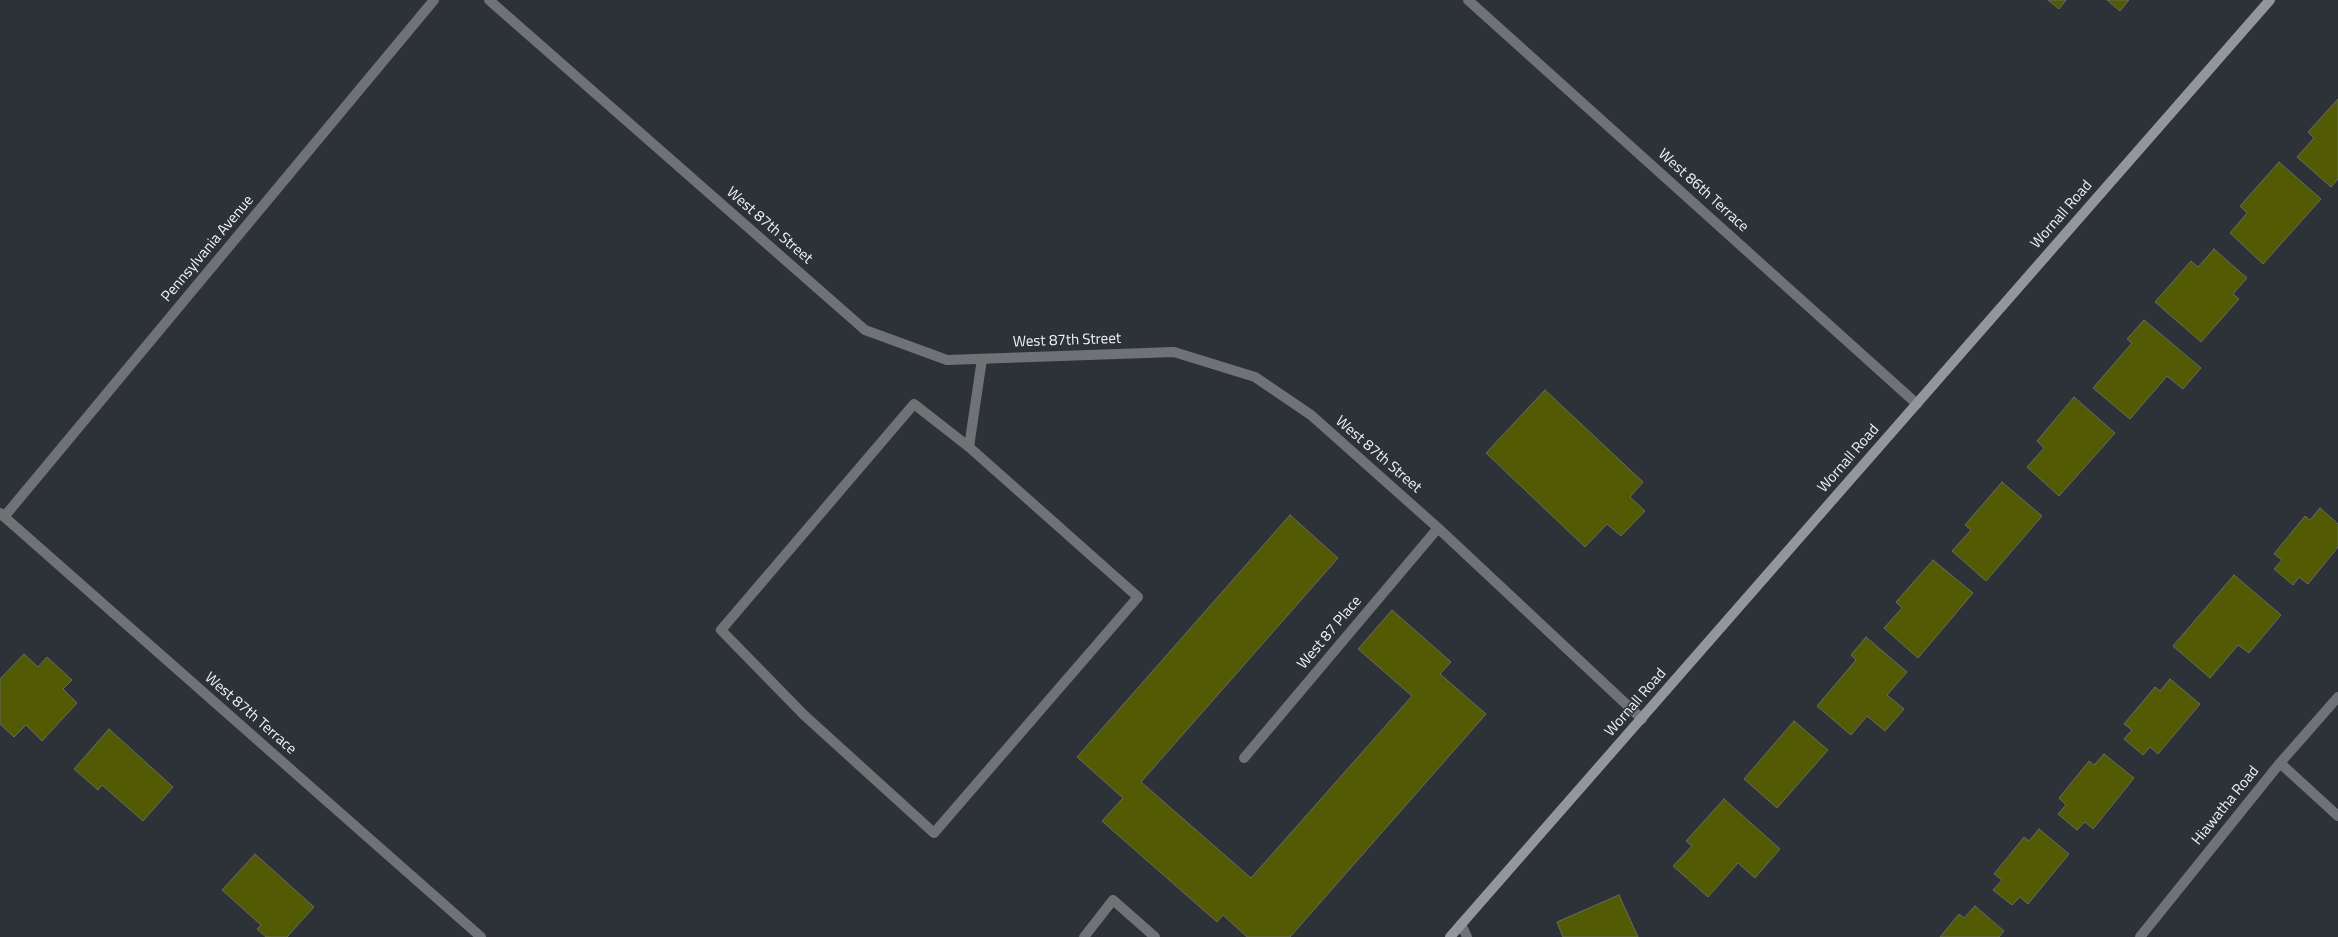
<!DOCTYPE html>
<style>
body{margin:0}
canvas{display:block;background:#2c3238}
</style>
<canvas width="2338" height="937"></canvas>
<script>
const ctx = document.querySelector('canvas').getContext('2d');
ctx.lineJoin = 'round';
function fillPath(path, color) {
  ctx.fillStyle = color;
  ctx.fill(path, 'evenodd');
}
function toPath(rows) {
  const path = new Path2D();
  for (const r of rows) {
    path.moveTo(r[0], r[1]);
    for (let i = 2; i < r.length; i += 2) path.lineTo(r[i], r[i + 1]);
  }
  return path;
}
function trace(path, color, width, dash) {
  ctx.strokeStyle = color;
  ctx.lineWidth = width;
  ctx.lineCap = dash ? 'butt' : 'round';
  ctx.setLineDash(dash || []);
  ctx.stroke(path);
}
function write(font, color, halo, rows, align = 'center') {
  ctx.font = font + ' "Titillium Web",sans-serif';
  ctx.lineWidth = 3;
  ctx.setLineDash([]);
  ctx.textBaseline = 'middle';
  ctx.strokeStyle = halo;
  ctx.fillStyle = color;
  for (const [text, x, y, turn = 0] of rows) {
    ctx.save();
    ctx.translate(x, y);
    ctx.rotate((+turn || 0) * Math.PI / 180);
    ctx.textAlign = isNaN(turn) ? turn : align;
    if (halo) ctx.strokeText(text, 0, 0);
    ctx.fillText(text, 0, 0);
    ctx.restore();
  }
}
const building = toPath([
 [2048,0,2066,0,2059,9,2048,0],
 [2107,0,2129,0,2120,11,2107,0],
 [2338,99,2338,179,2331,187,2297,157,2314,138,2308,132,2338,99],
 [2279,162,2321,199,2263,264,2230,233,2247,213,2240,206,2279,162],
 [2214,249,2247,278,2233,294,2239,299,2201,342,2155,302,2191,261,2198,267,2214,249],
 [2144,320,2201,368,2183,389,2167,376,2130,419,2093,388,2132,343,2127,339,2144,320],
 [1545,390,1643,482,1630,497,1645,511,1621,536,1607,524,1585,547,1486,453,1545,390],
 [2074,397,2115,433,2059,496,2027,467,2044,448,2037,441,2074,397],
 [2002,482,2042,516,1986,581,1952,551,1971,530,1965,525,2002,482],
 [2320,508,2338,524,2338,547,2308,584,2299,577,2293,585,2274,569,2282,560,2274,554,2305,516,2310,520,2320,508],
 [1290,515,1338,558,1141,782,1251,878,1412,696,1358,649,1392,610,1451,662,1440,674,1486,714,1290,937,1247,937,1223,915,1217,922,1102,821,1123,798,1077,757,1290,515],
 [1933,560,1973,593,1918,658,1884,628,1902,608,1896,602,1933,560],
 [2234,575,2281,615,2249,653,2238,645,2210,678,2173,646,2234,575],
 [1866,637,1907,672,1887,695,1904,709,1885,731,1867,716,1851,735,1817,706,1856,660,1851,655,1866,637],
 [24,654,38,667,47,657,72,680,63,689,77,703,42,741,26,725,14,737,0,724,0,679,24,654],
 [2170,679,2200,704,2158,754,2150,747,2143,755,2124,739,2132,730,2124,724,2155,687,2160,691,2170,679],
 [1794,721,1828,750,1777,808,1744,779,1794,721],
 [109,729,173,787,143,821,102,785,98,790,74,769,109,729],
 [2104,754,2134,778,2093,829,2085,822,2077,830,2058,814,2066,805,2059,798,2089,761,2094,765,2104,754],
 [1724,799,1780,849,1755,878,1738,863,1708,897,1673,866,1692,846,1686,841,1724,799],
 [2039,829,2069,854,2028,904,2020,897,2012,905,1993,890,2002,880,1994,874,2024,837,2029,841,2039,829],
 [255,854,314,907,287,937,266,937,257,929,261,925,222,890,255,854],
 [1619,895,1638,937,1563,937,1557,922,1619,895],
 [1975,906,2004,931,1999,937,1940,937,1959,914,1964,918,1975,906]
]);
fillPath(building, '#525a04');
trace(building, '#696b62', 1);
trace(toPath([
 [969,447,1138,597,934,833,804,715,721,630,914,404,969,447,982,359],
 [1084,937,1113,900,1155,937]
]), '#707276', 10);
trace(toPath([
 [489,0,865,330,947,360,1174,352,1255,377,1311,415,1438,528,1642,719],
 [1468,0,1917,404],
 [0,513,481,937],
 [4,517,434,0],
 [1244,758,1438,528],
 [2280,763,2338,816],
 [1461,924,1467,937],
 [2140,937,2280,763,2338,697]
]), '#707276', 10);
trace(toPath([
 [1450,937,2270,0]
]), '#93979d', 10);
write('15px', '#eff2f7', '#2c3238', [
 ["West 86th Terrace",1703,191,42],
 ["Wornall Road",2062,215,-49],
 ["West 87th Street",769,226,41],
 ["Pennsylvania Avenue",208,249,-50],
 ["West 87th Street",1067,341,-2],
 ["West 87th Street",1378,455,41],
 ["Wornall Road",1849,459,-49],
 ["West 87 Place",1330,633,-50],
 ["Wornall Road",1636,703,-49],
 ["West 87th Terrace",250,714,41],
 ["Hiawatha Road",2226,806,-51]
]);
</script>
